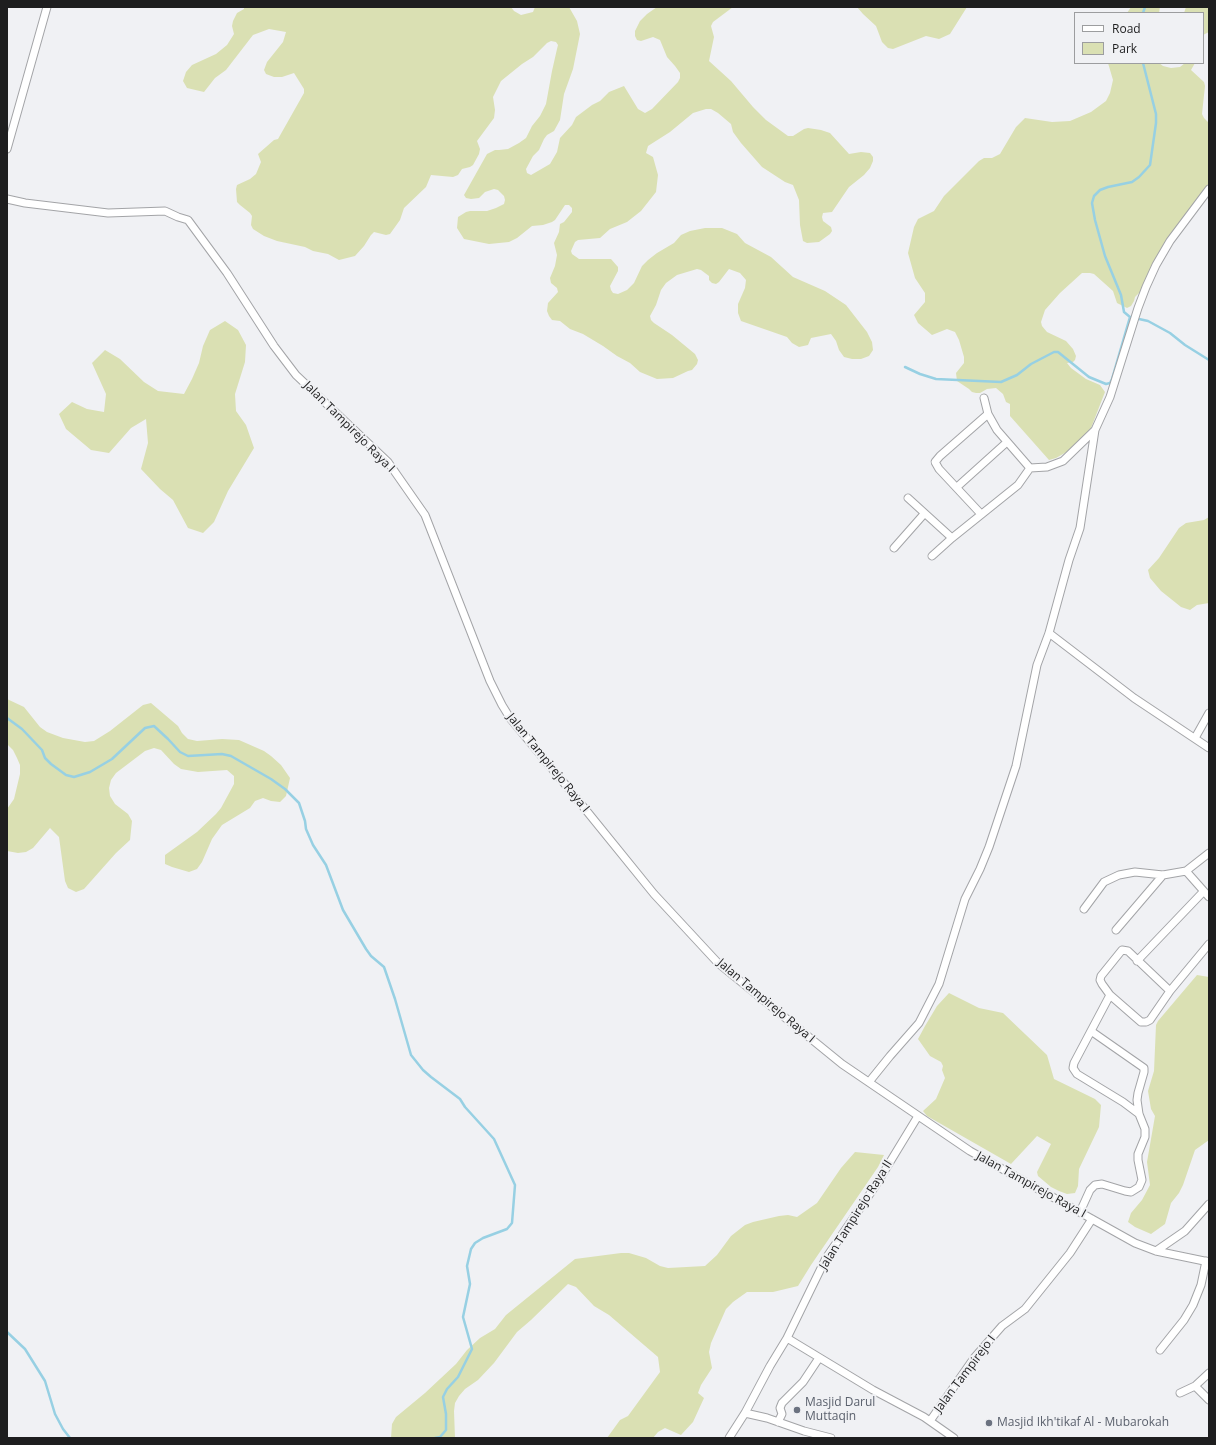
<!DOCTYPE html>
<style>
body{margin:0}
#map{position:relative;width:1216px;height:1445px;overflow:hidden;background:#f0f1f4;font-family:"Open Sans",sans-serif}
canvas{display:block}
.frame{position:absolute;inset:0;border:8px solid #1e1e1f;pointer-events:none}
.legend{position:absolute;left:1074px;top:12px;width:130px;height:52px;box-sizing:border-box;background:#f0f1f4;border:1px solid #9c9d9f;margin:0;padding:5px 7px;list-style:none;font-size:12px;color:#1e1e1f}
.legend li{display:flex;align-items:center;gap:8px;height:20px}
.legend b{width:20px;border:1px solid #9c9d9f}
</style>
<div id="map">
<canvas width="1216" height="1445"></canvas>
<div class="frame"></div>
<ul class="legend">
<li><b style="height:5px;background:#fff"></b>Road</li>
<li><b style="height:11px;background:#dae0b3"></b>Park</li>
</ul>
</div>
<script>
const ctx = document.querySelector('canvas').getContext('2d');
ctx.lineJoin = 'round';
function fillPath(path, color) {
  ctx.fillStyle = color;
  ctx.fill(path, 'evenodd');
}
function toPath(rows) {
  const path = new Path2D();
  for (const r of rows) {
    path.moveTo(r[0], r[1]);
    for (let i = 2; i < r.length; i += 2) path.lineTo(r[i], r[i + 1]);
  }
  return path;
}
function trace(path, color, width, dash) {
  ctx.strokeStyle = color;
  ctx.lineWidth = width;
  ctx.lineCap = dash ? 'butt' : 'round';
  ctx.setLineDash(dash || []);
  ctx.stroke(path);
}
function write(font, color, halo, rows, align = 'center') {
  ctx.font = font + ' "Open Sans",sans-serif';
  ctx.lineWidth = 4;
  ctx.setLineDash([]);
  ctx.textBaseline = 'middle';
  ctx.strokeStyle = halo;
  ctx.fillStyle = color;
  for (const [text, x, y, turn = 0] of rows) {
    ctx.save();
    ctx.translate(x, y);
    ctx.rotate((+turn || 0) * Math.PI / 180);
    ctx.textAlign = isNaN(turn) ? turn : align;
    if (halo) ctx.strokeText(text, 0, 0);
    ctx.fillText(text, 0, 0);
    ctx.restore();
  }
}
fillPath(toPath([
 [244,7,511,7,514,11,521,15,533,12,535,7,569,7,577,21,580,34,573,69,564,94,560,120,554,131,547,135,544,139,539,150,533,156,526,169,527,173,531,175,550,164,557,152,560,138,572,125,576,117,592,105,600,101,609,92,624,86,638,109,645,113,652,109,678,82,680,78,680,73,675,66,667,57,660,40,653,37,641,41,637,40,635,36,635,31,640,21,647,14,657,7,733,7,713,22,711,26,714,37,709,61,731,81,753,107,766,120,788,136,793,136,804,129,808,128,821,130,830,133,849,154,861,152,870,153,873,157,873,161,870,168,864,175,849,187,832,212,823,213,822,217,823,221,831,227,832,231,830,234,819,242,807,243,803,241,800,225,799,200,793,185,785,182,762,167,741,143,733,132,731,124,718,113,711,109,706,109,693,113,670,132,648,146,646,153,653,157,658,175,656,192,641,211,627,222,610,229,600,238,578,240,575,242,571,251,572,254,579,259,611,259,618,267,618,271,610,286,611,290,613,293,618,294,627,290,634,283,642,266,648,260,657,253,674,243,681,235,690,231,705,228,722,228,737,234,745,243,771,257,793,277,825,291,846,305,867,332,872,342,873,350,869,356,861,359,852,359,844,357,839,350,836,341,831,334,811,338,808,345,799,347,792,343,787,337,741,321,738,313,738,304,745,288,746,280,740,273,729,269,719,282,716,284,712,283,709,280,709,276,701,270,697,269,677,275,666,283,661,290,656,305,650,316,651,320,654,323,672,335,695,354,698,360,697,364,692,370,688,371,673,378,657,379,640,372,630,363,617,356,603,346,583,334,570,329,560,321,552,320,549,316,547,311,548,303,558,292,557,288,551,283,550,278,555,266,557,255,554,243,559,232,560,224,564,222,572,212,572,208,569,205,565,205,555,220,552,222,543,225,532,226,517,238,509,242,489,244,464,239,457,228,458,217,466,212,470,211,487,211,496,208,504,204,505,200,504,196,498,190,494,189,485,192,479,198,471,199,466,198,464,195,487,154,495,150,499,150,508,149,519,143,526,138,532,126,540,116,546,104,552,71,557,49,558,45,556,42,551,41,547,43,533,57,522,64,501,81,493,97,495,110,494,118,477,141,480,149,479,154,473,165,470,167,462,169,458,175,453,177,431,175,426,187,404,208,400,220,390,234,386,235,374,232,371,235,364,246,355,256,339,260,328,254,313,251,305,247,277,241,264,236,253,229,251,225,252,216,250,213,240,205,237,202,236,189,237,185,250,179,256,174,261,162,258,154,274,140,278,139,304,93,304,89,294,73,282,77,274,77,266,74,264,70,267,62,283,42,286,32,269,29,253,35,226,70,215,78,204,92,187,88,183,81,186,72,192,65,216,54,227,45,234,34,232,26,233,21,237,13,244,9],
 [857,7,967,7,950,34,939,39,926,36,893,49,888,48,882,42,876,26,863,14],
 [1131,7,1160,7,1159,13,1127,13],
 [1186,7,1209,7,1209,32,1203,35,1203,13,1184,13],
 [1108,63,1159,63,1163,66,1171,68,1180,67,1185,63,1195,63,1191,70,1204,82,1205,86,1202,114,1204,118,1209,123,1209,184,1166,242,1143,289,1135,297,1134,301,1131,306,1127,308,1117,303,1113,291,1094,274,1090,273,1082,273,1060,293,1045,310,1041,322,1042,326,1047,332,1066,341,1073,349,1076,356,1075,360,1073,362,1067,363,1071,368,1086,379,1100,385,1105,392,1091,428,1070,450,1056,458,1049,460,1010,416,1010,404,1006,402,1003,394,996,388,987,389,980,393,976,393,972,392,969,389,957,381,956,373,964,363,964,357,959,340,955,332,947,329,932,335,918,323,914,315,925,302,925,293,915,278,908,253,914,227,918,219,934,211,944,196,979,161,984,158,992,158,1000,154,1016,127,1025,118,1052,122,1070,121,1091,112,1106,101,1110,93,1113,80],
 [225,321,238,330,246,345,245,362,235,394,236,411,246,425,254,448,228,491,214,522,203,533,188,528,173,500,160,489,141,469,148,443,146,419,131,428,109,453,91,450,66,429,59,414,72,402,87,409,104,412,106,394,92,363,105,350,120,359,144,382,158,391,184,394,192,379,199,363,203,346,210,330],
 [1209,517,1209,603,1197,605,1190,610,1181,607,1161,591,1150,578,1148,570,1159,558,1179,528,1186,523,1204,520],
 [7,699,24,707,40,727,47,732,63,738,85,742,94,741,110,731,143,705,151,703,178,726,182,733,188,739,197,741,222,739,239,740,264,751,271,756,281,765,290,778,286,796,280,802,271,801,263,798,255,801,250,808,222,825,212,839,202,862,197,869,189,872,172,867,165,864,165,855,197,832,216,814,221,808,234,784,234,776,227,770,198,772,181,769,174,764,161,750,154,748,145,751,116,773,111,780,109,788,110,796,115,804,128,814,132,821,130,840,116,853,84,889,76,892,68,888,65,881,59,837,50,828,33,848,26,852,18,853,7,851,7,809,14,799,20,774,20,765,17,758,13,750,7,744],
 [1197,975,1209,977,1209,1140,1195,1150,1183,1185,1179,1193,1171,1203,1165,1224,1151,1234,1135,1227,1128,1222,1131,1213,1142,1200,1150,1185,1147,1162,1155,1116,1151,1109,1148,1091,1154,1071,1156,1025,1158,1021],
 [949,993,979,1008,1003,1013,1047,1055,1054,1079,1095,1099,1101,1105,1099,1127,1079,1169,1078,1186,1075,1193,1067,1194,1059,1191,1051,1187,1038,1176,1037,1172,1051,1144,1037,1136,1011,1164,927,1116,923,1111,936,1099,945,1078,942,1070,943,1066,941,1062,930,1056,918,1039,925,1026,937,1006],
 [855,1152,884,1155,878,1167,811,1265,798,1286,773,1292,747,1292,733,1302,726,1309,711,1343,709,1352,712,1368,701,1385,698,1393,704,1398,693,1422,681,1435,665,1428,658,1432,653,1438,607,1438,620,1420,628,1416,660,1372,658,1357,609,1315,594,1306,576,1287,568,1284,531,1320,517,1332,494,1363,478,1380,465,1389,459,1396,455,1403,454,1411,455,1438,391,1438,392,1424,396,1417,425,1393,456,1364,467,1350,480,1338,495,1329,506,1315,575,1259,621,1253,629,1253,646,1258,660,1266,668,1268,705,1266,717,1255,731,1236,745,1225,753,1222,779,1216,788,1215,797,1217,817,1203,841,1168]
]), '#dae0b3');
trace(toPath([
 [1143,13,1145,7],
 [1143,63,1156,114,1156,123,1150,165,1139,177,1132,182,1108,187,1100,190,1094,196,1092,203,1095,220,1105,256,1121,295,1124,312,1130,317,1148,321,1170,333,1185,345,1209,360],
 [905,367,920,374,936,379,1001,382,1017,375,1031,364,1054,352,1058,352,1089,377,1106,384,1110,383,1112,379,1130,317],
 [7,718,22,729,42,750,45,758,51,764,66,775,74,777,90,772,112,759,145,728,154,726,168,739,180,752,188,756,222,754,231,756,271,779,285,789,299,803,305,821,306,829,313,845,326,865,343,910,366,949,371,956,384,967,395,999,411,1055,423,1070,431,1077,460,1099,465,1107,494,1139,515,1185,512,1223,507,1229,483,1238,475,1243,471,1249,467,1266,470,1284,463,1317,472,1349,458,1377,447,1389,443,1397,446,1414,446,1430,440,1437,435,1438],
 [7,1332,25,1349,45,1381,55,1414,63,1429,70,1438]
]), '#97d0e3', 2.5);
const street = toPath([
 [7,149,47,7],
 [7,199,25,203,108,213,165,211,178,217,188,220,227,273,274,346,296,375,388,462,425,515,490,681,502,705,510,718,564,783,654,894,718,963,842,1064,970,1151,1135,1243,1156,1251,1209,1262],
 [984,398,988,414,997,430,1030,468],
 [957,487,1007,442],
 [908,498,952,538],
 [981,514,939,469,935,462,940,456,988,414],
 [894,548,924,514],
 [932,556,952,538,1018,485,1030,468,1047,467,1063,461,1095,430],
 [1049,633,1134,698,1209,748],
 [1195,738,1209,713],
 [1186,871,1209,897],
 [1084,909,1104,882,1119,875,1135,872,1163,875,1186,871,1209,853],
 [1116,930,1163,875],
 [1137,961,1203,892],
 [1110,995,1141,1022,1146,1022,1150,1020,1170,991,1209,944],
 [869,1082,890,1056,919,1023,939,984,965,899,980,869,989,847,1016,766,1037,665,1049,633,1069,560,1080,528,1095,430,1110,397,1138,308,1146,287,1156,265,1170,241,1209,189],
 [1139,1114,1123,1102,1077,1074,1073,1068,1074,1063,1110,995,1102,984,1100,980,1101,976,1122,950,1128,951,1170,991],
 [1080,1212,1090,1190,1095,1185,1102,1184,1125,1191,1131,1192,1139,1187,1142,1180,1138,1160,1138,1154,1145,1137,1145,1129,1139,1114,1137,1100,1138,1093,1144,1072,1144,1068,1091,1031],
 [1156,1251,1185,1231,1209,1204],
 [787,1338,873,1390,924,1417,954,1438],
 [1160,1350,1184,1320,1193,1305,1201,1285,1206,1261],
 [1195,1386,1209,1400],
 [1180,1393,1195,1386,1209,1373],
 [745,1413,767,1418,804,1431,831,1438],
 [930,1421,974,1358,1002,1326,1025,1309,1070,1253,1092,1219],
 [778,1422,782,1414,780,1408,782,1403,803,1382,819,1358],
 [729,1438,745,1413,770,1366,787,1338,826,1258,876,1185,918,1116]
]);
trace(street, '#a3a4a7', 9);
trace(street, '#fff', 7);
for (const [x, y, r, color] of [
 [797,1410,4,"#6b7280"],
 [989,1423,4,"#6b7280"]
]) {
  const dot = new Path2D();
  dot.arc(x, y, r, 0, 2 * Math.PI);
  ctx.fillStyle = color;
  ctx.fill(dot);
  trace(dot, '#f0f1f4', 1.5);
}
write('12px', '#1e1e1f', '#f0f1f4', [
 ["Jalan Tampirejo Raya I",349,427,45],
 ["Jalan Tampirejo Raya I",548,763,51],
 ["Jalan Tampirejo Raya I",766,1001,40],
 ["Jalan Tampirejo Raya I",1031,1185,29],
 ["Jalan Tampirejo Raya II",856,1215,-58],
 ["Jalan Tampirejo I",965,1374,-53]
]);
write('12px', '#5b616d', '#f0f1f4', [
 ["Masjid Darul",805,1403],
 ["Muttaqin",805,1417],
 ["Masjid Ikh'tikaf Al - Mubarokah",997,1423]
], 'left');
</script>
